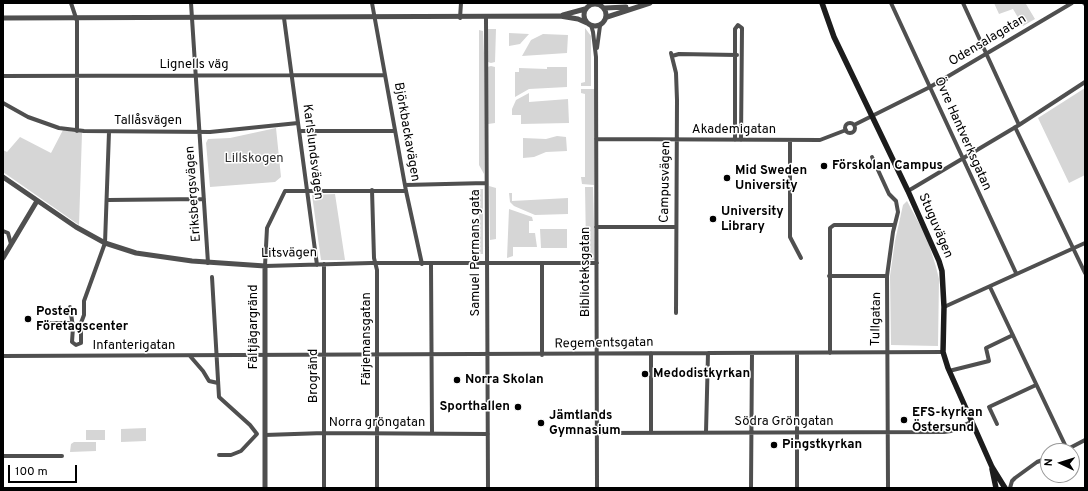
<!DOCTYPE html>
<meta charset="utf-8">
<style>
body{margin:0}
#map{position:relative;width:1088px;height:491px;overflow:hidden;background:#fff;font-family:Overpass,sans-serif}
canvas{display:block}
.frame{position:absolute;inset:0;border:4px solid #000;pointer-events:none}
.north{position:absolute;left:1040px;top:443px;width:40px;height:40px;box-sizing:border-box;background:#fff;border:1px solid #999;border-radius:50%;rotate:274deg;font-size:11px;font-weight:700;line-height:16px;text-align:center;color:#000}
.north::after{content:'';display:block;margin:auto;width:14px;height:18px;background:#000;clip-path:polygon(50% 0,100% 100%,50% 72%,0 100%)}
.scale{position:absolute;left:8px;top:465px;width:69px;height:18px;box-sizing:border-box;border:2px solid #000;border-top:0;padding-left:5px;font-size:12px;line-height:14px;white-space:nowrap;color:#000;-webkit-text-stroke:3px #fff;paint-order:stroke}
</style>
<div id="map">
<canvas width="1088" height="491"></canvas>
<div class="frame"></div>
<div class="north">N</div>
<div class="scale">100 m</div>
</div>
<script>
const ctx = document.querySelector('canvas').getContext('2d');
ctx.lineJoin = 'round';
function fillPath(path, color) {
  ctx.fillStyle = color;
  ctx.fill(path, 'evenodd');
}
function toPath(rows) {
  const path = new Path2D();
  for (const r of rows) {
    if (r.length === 3) {
      path.moveTo(r[0] + r[2], r[1]);
      path.arc(r[0], r[1], r[2], 0, 2 * Math.PI);
      continue;
    }
    path.moveTo(r[0], r[1]);
    for (let i = 2; i < r.length; i += 2) path.lineTo(r[i], r[i + 1]);
  }
  return path;
}
function trace(path, color, width, dash) {
  ctx.strokeStyle = color;
  ctx.lineWidth = width;
  ctx.lineCap = dash ? 'butt' : 'round';
  ctx.setLineDash(dash || []);
  ctx.stroke(path);
}
function write(font, color, halo, rows, align = 'center') {
  ctx.font = font + ' Overpass,sans-serif';
  ctx.lineWidth = 3;
  ctx.setLineDash([]);
  ctx.textBaseline = 'middle';
  ctx.strokeStyle = halo;
  ctx.fillStyle = color;
  for (const [text, x, y, turn = 0] of rows) {
    ctx.save();
    ctx.translate(x, y);
    ctx.rotate((+turn || 0) * Math.PI / 180);
    ctx.textAlign = isNaN(turn) ? turn : align;
    if (halo) ctx.strokeText(text, 0, 0);
    ctx.fillText(text, 0, 0);
    ctx.restore();
  }
}
fillPath(toPath([
 [994,3,1028,3,1026,4,1035,19,1023,26,1013,9,999,14],
 [585,28,591,36,591,86,581,86,581,83,585,82],
 [488,29,496,29,495,62,491,63,488,62],
 [479,30,483,31,484,54,484,174,479,165],
 [509,33,529,34,520,44,509,46],
 [543,34,568,35,567,53,522,56,531,40],
 [491,66,495,67,495,123,488,124,487,67],
 [547,67,567,67,567,87,529,89,515,97,515,72,519,72,519,68,547,69],
 [1085,88,1085,175,1069,183,1038,118],
 [581,89,595,89,594,185,582,184,581,177,585,177,585,94,581,93],
 [529,93,529,102,568,99,569,123,521,124,521,115,512,115,512,109,516,100],
 [276,128,281,177,275,182,210,187,206,143,208,139,230,138],
 [63,130,82,133,79,225,3,172,3,150,7,152,20,137,51,153],
 [557,136,566,137,567,151,546,152,534,157,523,158,523,138,546,139],
 [489,186,496,188,496,239,490,240],
 [585,187,593,187,595,260,582,259,582,246,586,246],
 [480,189,483,189,483,254,479,254,478,238],
 [509,193,512,193,512,201,568,198,568,214,535,215,514,206,510,202],
 [335,194,345,260,321,260,312,195],
 [907,201,927,238,936,267,939,279,938,346,891,345,890,276,895,241,903,205],
 [509,209,532,217,533,221,529,221,529,233,535,233,537,247,513,247,513,256,507,258],
 [540,229,567,229,567,248,541,248],
 [146,428,146,441,121,442,121,429],
 [86,430,105,430,105,440,86,440],
 [74,442,96,442,96,451,70,452,71,444]
]), '#d6d6d6');
trace(toPath([
 [71,3,77,21,77,131],
 [191,3,208,263],
 [372,3,406,191,422,264],
 [599,3,600,5],
 [891,3,1016,273],
 [963,3,1019,125],
 [1084,3,1085,4],
 [590,4,590,3],
 [486,17,488,488],
 [284,18,317,265],
 [460,18,461,3],
 [591,25,593,32,596,57,597,488],
 [597,48,600,26],
 [671,53,676,73,677,100,676,313],
 [672,56,679,54,737,55],
 [3,76,385,75],
 [3,103,28,117,59,128,84,131,210,132,298,123],
 [850,128,5],
 [854,125,930,87,1072,3],
 [1015,127,1085,273],
 [299,131,395,131],
 [596,139,820,140,846,130],
 [735,140,735,29,738,25,742,28,741,140],
 [790,140,790,237,801,258],
 [872,157,889,194,896,201,898,212,893,232,887,276,888,488],
 [405,185,486,183],
 [372,190,374,258,377,270,377,488],
 [406,191,285,191,267,228,265,266,371,263,597,263],
 [908,191,1019,125,1085,82],
 [108,200,204,199],
 [596,227,676,227],
 [3,231,8,233,11,244],
 [431,264,432,433],
 [542,264,542,355],
 [829,276,887,276],
 [212,277,219,397,250,425,257,434,241,451,231,455,219,455],
 [990,287,1067,449],
 [70,307,73,327],
 [944,307,1085,243],
 [51,323,72,323],
 [81,323,81,343,76,345,72,342,73,327,81,323,84,315,84,301,105,243,109,132],
 [651,353,651,433],
 [830,353,830,228,834,225,894,225],
 [3,356,943,352],
 [190,356,203,371,209,381,218,383],
 [949,371,989,361,986,348,1013,335],
 [997,424,989,407,1036,385],
 [706,432,708,353],
 [596,433,944,432,951,431,971,422],
 [265,435,324,433,488,434],
 [1064,451,1085,440],
 [3,456,62,456],
 [324,488,324,264],
 [751,488,752,353],
 [797,488,797,353],
 [1010,488,1012,481,1015,478,1037,462,1048,458]
]), '#4f4f4f', 4);
trace(toPath([
 [595,15,11],
 [605,8,626,7],
 [563,15,585,9],
 [607,17,650,3],
 [3,18,560,16,578,19,587,23],
 [3,177,76,227,105,243,136,253,192,261,265,266,265,488],
 [3,258,37,201]
]), '#4f4f4f', 5);
trace(toPath([
 [822,3,834,37,908,191,939,261,942,271,944,307,943,352,948,368,992,467,1005,488],
 [992,469,996,488]
]), '#1c1c1c', 5.5);
for (const [x, y, r, color] of [
 [824,166,4,"#000"],
 [727,178,4,"#000"],
 [713,219,4,"#000"],
 [28,319,4,"#000"],
 [645,374,4,"#000"],
 [457,380,4,"#000"],
 [518,407,4,"#000"],
 [904,420,4,"#000"],
 [541,423,4,"#000"],
 [774,445,4,"#000"]
]) {
  const dot = new Path2D();
  dot.arc(x, y, r, 0, 2 * Math.PI);
  ctx.fillStyle = color;
  ctx.fill(dot);
  trace(dot, '#fff', 1.5);
}
write('13px', '#000', '#fff', [
 ["Odensalagatan",988,41,-31],
 ["Lignells väg",194,65],
 ["Tallåsvägen",148,121],
 ["Akademigatan",734,130],
 ["Björkbackavägen",406,132,80],
 ["Övre Hantverksgatan",962,134,66],
 ["Karlslundsvägen",312,152,83],
 ["Campusvägen",666,182,-89],
 ["Eriksbergsvägen",194,194,-94],
 ["Stuguvägen",935,226,67],
 ["Samuel Permans gata",476,253,-90],
 ["Litsvägen",289,254,-1],
 ["Biblioteksgatan",586,272,-90],
 ["Tullgatan",877,319,-89],
 ["Fältjägargränd",254,327,-90],
 ["Färjemansgatan",367,339,-90],
 ["Regementsgatan",604,344,-1],
 ["Infanterigatan",134,346],
 ["Brogränd",314,376,-90],
 ["Södra Gröngatan",784,422],
 ["Norra gröngatan",377,423]
]);
write('13px', '#2d2d2d', '#fff', [
 ["Lillskogen",254,159]
]);
write('bold 13px', '#000', '#fff', [
 ["Förskolan Campus",832,166],
 ["Mid Sweden",735,171],
 ["University",735,186],
 ["University",721,212],
 ["Library",721,227],
 ["Posten",36,312],
 ["Företagscenter",36,327],
 ["Medodistkyrkan",653,374],
 ["Norra Skolan",465,380],
 ["Sporthallen",510,407,"right"],
 ["EFS-kyrkan",912,413],
 ["Östersund",912,428],
 ["Jämtlands",549,416],
 ["Gymnasium",549,431],
 ["Pingstkyrkan",782,445]
], 'left');
</script>
